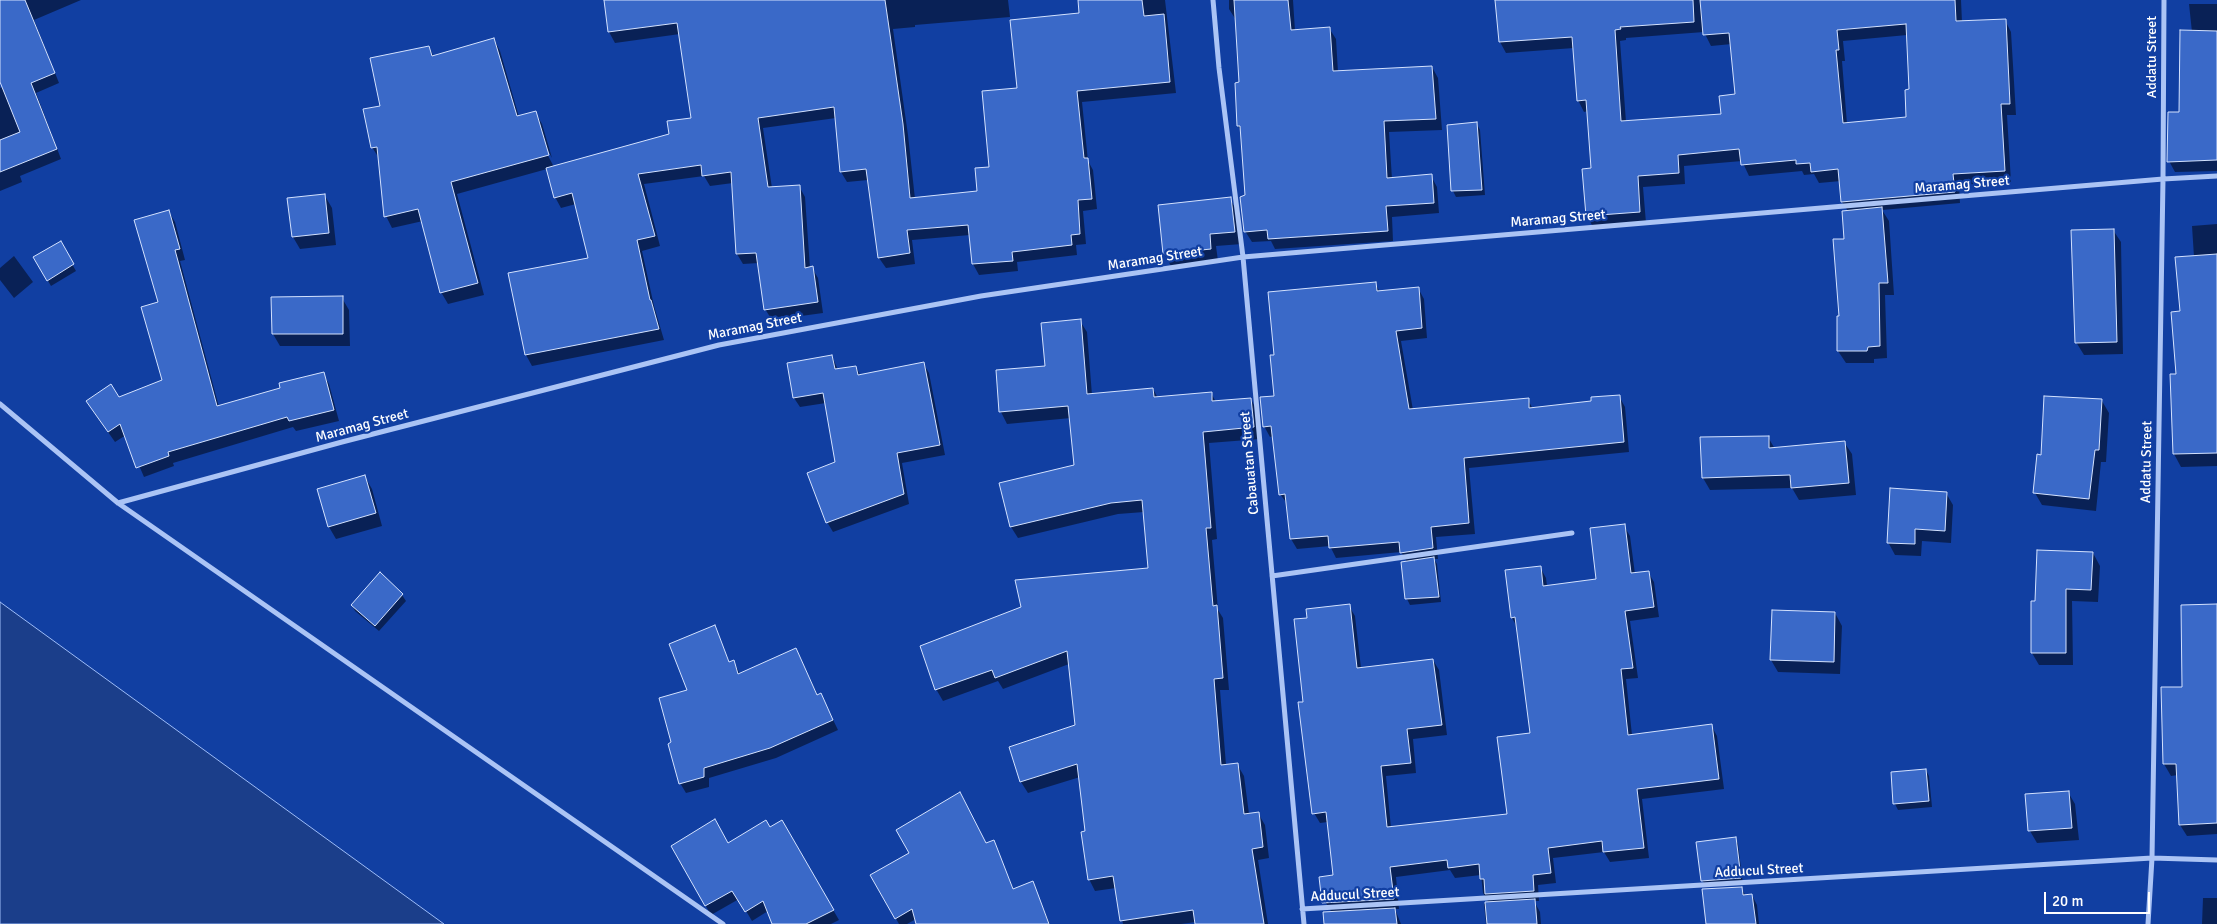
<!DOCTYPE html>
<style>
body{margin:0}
#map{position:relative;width:2217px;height:924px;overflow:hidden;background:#113fa2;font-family:Signika,sans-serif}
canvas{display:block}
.scale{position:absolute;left:2044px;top:892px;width:106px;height:22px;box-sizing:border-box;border:2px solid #fff;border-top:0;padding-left:6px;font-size:15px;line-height:18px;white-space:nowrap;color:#fff;-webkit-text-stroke:4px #113fa2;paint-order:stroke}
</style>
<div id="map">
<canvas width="2217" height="924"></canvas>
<div class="scale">20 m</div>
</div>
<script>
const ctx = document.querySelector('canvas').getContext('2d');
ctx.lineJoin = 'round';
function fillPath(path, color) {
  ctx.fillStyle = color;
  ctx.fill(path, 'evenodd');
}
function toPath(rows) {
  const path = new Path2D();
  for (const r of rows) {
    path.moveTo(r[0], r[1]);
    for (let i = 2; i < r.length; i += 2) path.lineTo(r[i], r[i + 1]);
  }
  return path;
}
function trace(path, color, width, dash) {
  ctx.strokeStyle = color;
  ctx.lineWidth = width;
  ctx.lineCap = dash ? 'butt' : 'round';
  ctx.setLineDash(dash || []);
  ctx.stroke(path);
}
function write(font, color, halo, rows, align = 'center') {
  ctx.font = font + ' Signika,sans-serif';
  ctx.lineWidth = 4.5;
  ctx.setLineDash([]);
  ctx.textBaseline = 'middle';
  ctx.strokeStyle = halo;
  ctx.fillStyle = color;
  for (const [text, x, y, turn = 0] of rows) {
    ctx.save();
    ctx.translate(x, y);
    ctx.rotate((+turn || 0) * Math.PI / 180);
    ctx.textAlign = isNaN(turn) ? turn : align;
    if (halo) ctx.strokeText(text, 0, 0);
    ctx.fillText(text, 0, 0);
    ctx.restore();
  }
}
const water = toPath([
 [0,602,444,924,0,924,0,602]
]);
fillPath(water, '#1b3e8a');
trace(water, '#9dbcf8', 1);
fillPath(toPath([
 [0,0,81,0,34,20,59,83,36,93,61,159,20,176,22,182,0,191,0,88,3,87,0,79],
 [605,0,1008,0,1010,17,915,25,915,27,893,29,908,135,915,199,979,192,991,168,1018,89,1080,14,1079,0,1165,0,1176,93,1082,102,1088,161,1093,170,1097,209,1083,211,1086,244,1076,245,1077,255,1017,262,1018,271,979,275,973,264,970,235,912,240,915,264,886,268,879,258,868,180,847,182,841,172,836,118,763,128,772,188,799,186,805,197,810,268,812,268,818,278,823,313,772,320,765,309,759,263,743,264,737,254,733,183,710,186,704,176,644,184,660,246,642,251,654,306,664,340,532,366,526,355,510,274,590,259,576,204,561,208,555,197,547,169,457,194,484,295,448,304,441,292,423,221,392,228,386,216,380,160,372,147,381,107,429,47,434,57,494,39,500,51,519,117,535,112,542,124,552,158,547,149,545,150,554,167,670,135,692,119,680,34,615,43,609,32],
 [1229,0,1293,0,1295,31,1329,28,1336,39,1338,72,1432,67,1438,78,1442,130,1389,132,1392,179,1431,176,1437,187,1439,213,1392,217,1393,241,1275,249,1271,241,1252,242,1245,231,1246,196,1242,132,1238,126,1241,84,1236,20,1229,9],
 [1498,0,1961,0,1962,22,2005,20,2011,32,2016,115,2007,115,2011,182,1959,185,1960,203,1882,210,1889,221,1894,295,1885,295,1887,358,1874,359,1874,363,1846,363,1838,351,1848,211,1842,202,1841,181,1819,183,1814,174,1804,175,1802,171,1749,176,1742,161,1684,166,1685,184,1643,187,1646,223,1593,227,1587,216,1584,170,1592,169,1588,111,1584,112,1578,100,1574,48,1506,53,1500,42],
 [1704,32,1711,46,1732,44,1736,95,1722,115,1626,122,1620,41,1626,40,1626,38],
 [1907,35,1910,91,1907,118,1847,124,1842,61,1845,61,1843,41],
 [2189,4,2217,4,2217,171,2175,172,2169,161,2181,113,2192,32],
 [1477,124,1480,130,1485,195,1456,197,1453,191,1449,126],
 [325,196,332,208,336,245,300,249,293,237,289,199],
 [1230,199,1237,211,1242,244,1216,246,1218,261,1171,266,1164,254],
 [169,212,175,222,185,260,180,261,219,407,323,374,329,384,339,421,296,431,293,427,173,463,174,466,144,477,126,435,115,442,94,412,119,398,164,381,159,303],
 [2217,224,2217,466,2181,467,2174,454,2172,376,2178,375,2182,312,2194,257,2192,226],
 [2113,230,2121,242,2123,354,2084,355,2076,342],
 [60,243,76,271,51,286,35,258],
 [14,256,33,282,14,298,0,280,0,268],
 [1375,283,1380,292,1418,288,1424,299,1427,338,1401,341,1413,410,1528,400,1533,409,1593,402,1619,396,1625,407,1629,452,1469,468,1475,534,1436,537,1438,559,1434,559,1437,564,1441,602,1410,605,1407,599,1402,563,1407,562,1401,552,1336,558,1330,546,1297,549,1291,539,1288,505,1280,494,1273,436,1270,437,1264,426,1276,397,1275,356],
 [342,298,349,310,350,346,280,346,273,334],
 [1080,321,1087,332,1092,395,1153,389,1158,398,1211,393,1216,402,1251,399,1257,411,1260,439,1209,443,1217,539,1212,540,1218,610,1223,618,1229,690,1220,690,1226,765,1237,764,1244,776,1249,814,1258,813,1265,825,1269,858,1258,860,1268,924,1196,924,1196,922,1181,924,1123,924,1116,888,1095,891,1089,879,1087,832,1080,777,1028,793,1021,782,1010,747,1076,725,1069,664,1003,689,998,681,943,701,936,689,1149,569,1144,512,1118,514,1018,538,1011,527,1075,466,1071,418,1007,424,1001,412,997,371,1046,367],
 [832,356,838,370,856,367,861,376,923,363,929,373,945,455,902,463,909,504,833,532,827,522,836,463,826,403,800,407,794,398],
 [2102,401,2109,413,2106,462,2101,462,2096,511,2042,505,2035,493,2042,456],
 [1768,437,1775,449,1844,442,1852,454,1856,495,1799,500,1792,488,1710,490,1703,478],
 [365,477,372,489,382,526,336,539,329,527],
 [1946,493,1953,505,1951,543,1922,541,1921,556,1895,555,1888,542],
 [1624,526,1630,536,1635,574,1648,572,1654,582,1659,617,1630,621,1638,678,1626,679,1632,735,1711,725,1717,736,1724,789,1642,799,1649,858,1610,862,1604,852,1553,858,1556,883,1538,885,1539,901,1534,901,1540,912,1541,924,1486,924,1484,904,1489,903,1483,893,1481,875,1455,878,1450,870,1396,877,1399,909,1395,909,1401,924,1327,924,1332,913,1326,903,1324,877,1334,876,1328,822,1320,823,1314,813,1304,703,1309,619,1349,606,1355,616,1361,668,1433,660,1439,670,1447,735,1413,739,1416,773,1386,776,1391,828,1508,815,1531,734,1517,627,1512,618,1540,567,1546,578,1547,586,1597,580],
 [2093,553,2100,566,2098,602,2072,601,2073,665,2039,665,2032,653,2036,602],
 [402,595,406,601,379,631,355,611,352,605],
 [2217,606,2217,834,2187,836,2180,825,2178,775,2171,776,2164,764,2184,688],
 [1835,613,1842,626,1840,674,1778,672,1771,660],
 [714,627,730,663,734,662,740,674,796,650,818,696,821,695,838,730,776,758,709,778,709,787,686,793,680,783,672,742,689,690],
 [1926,770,1929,776,1932,807,1898,810,1895,804,1892,773],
 [2068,792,2075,804,2079,840,2037,843,2030,831,2026,796],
 [782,822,839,920,831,924,774,924,768,911,752,921,739,899,711,915,672,846,728,844,770,829],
 [1735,838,1738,844,1743,884,1706,886,1702,880],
 [993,842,1014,890,1032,883,1050,924,917,924,916,919,907,924,899,924,872,876,911,853,986,845],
 [1741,888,1746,896,1752,895,1757,905,1759,924,1708,924],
 [2203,898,2217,898,2217,924,2202,924]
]), '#0007');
const building = toPath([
 [0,0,25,0,55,73,31,83,57,149,0,172,0,140,20,132,0,82,0,0],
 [604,0,885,0,903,124,910,198,977,191,975,168,989,167,982,91,1017,88,1010,20,1079,13,1078,0,1142,0,1144,16,1164,14,1170,82,1077,91,1084,158,1088,158,1092,199,1078,200,1080,234,1071,235,1072,245,1012,252,1013,261,972,264,968,225,907,230,910,253,878,258,866,169,840,172,834,107,758,118,768,187,800,185,805,268,813,266,818,302,764,310,756,253,736,254,731,172,702,176,701,165,638,174,655,236,637,240,650,300,651,300,659,329,525,355,508,273,588,258,572,193,554,198,546,168,669,134,667,121,691,118,677,23,608,32,604,0],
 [1234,0,1288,0,1291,30,1330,27,1333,71,1432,66,1436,119,1384,121,1387,178,1432,174,1434,203,1386,206,1388,231,1268,239,1267,230,1244,232,1240,197,1245,195,1240,126,1237,126,1235,83,1239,82,1234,0],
 [1495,0,1693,0,1694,22,1620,27,1621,29,1615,30,1621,121,1721,114,1719,96,1735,94,1729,33,1703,35,1700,0,1955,0,1956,21,2006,19,2010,104,2001,104,2005,171,1953,174,1955,192,1841,202,1838,169,1811,172,1810,163,1796,164,1796,160,1741,165,1739,149,1678,155,1679,173,1638,176,1640,212,1586,216,1582,169,1591,168,1586,100,1577,101,1572,37,1499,42,1495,0],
 [1906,24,1909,89,1905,90,1906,117,1843,123,1836,50,1839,50,1837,30,1906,24],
 [2180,30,2217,31,2217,160,2167,162,2168,112,2179,112,2180,30],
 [494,38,517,116,536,111,549,155,451,182,478,283,440,293,418,209,384,217,377,147,371,148,363,109,380,106,370,58,429,46,432,56,494,38],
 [1477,122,1482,190,1451,191,1447,125,1477,122],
 [325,194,329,233,292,237,287,198,325,194],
 [1231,197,1235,232,1210,234,1211,249,1163,254,1158,205,1231,197],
 [1882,207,1888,283,1879,283,1880,346,1868,347,1867,351,1837,351,1837,316,1839,316,1833,239,1844,239,1842,211,1882,207],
 [169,210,180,249,175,250,217,406,280,388,279,383,324,372,334,410,289,421,287,417,168,452,169,456,136,468,120,424,108,432,86,401,111,384,119,397,162,380,141,307,158,302,134,220,169,210],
 [2114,229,2117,342,2075,343,2071,230,2114,229],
 [61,241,74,264,47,281,33,257,61,241],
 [2217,254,2217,453,2173,454,2170,374,2176,374,2171,312,2180,311,2175,257,2217,254],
 [1376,282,1377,291,1419,287,1422,328,1396,331,1409,409,1529,398,1529,408,1591,401,1591,397,1620,395,1624,442,1464,458,1469,523,1431,527,1433,548,1400,553,1399,542,1329,548,1328,536,1290,539,1285,494,1279,495,1271,426,1263,427,1260,397,1274,396,1270,355,1274,355,1268,292,1376,282],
 [343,296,343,334,272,334,271,297,343,296],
 [1081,319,1087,394,1153,388,1154,397,1212,392,1212,401,1251,398,1254,427,1203,432,1211,528,1206,528,1213,606,1217,605,1223,678,1214,679,1221,765,1238,763,1244,814,1259,812,1263,847,1252,849,1264,924,1195,924,1193,910,1120,921,1113,876,1088,880,1081,832,1085,831,1077,764,1020,782,1009,747,1075,725,1067,651,995,678,992,670,935,690,920,646,1021,607,1015,580,1148,568,1142,500,1111,503,1010,527,999,483,1074,465,1068,406,999,412,996,370,1045,366,1041,323,1081,319],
 [832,355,835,369,856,366,858,375,924,362,940,445,897,453,904,494,826,523,807,473,835,462,823,393,793,398,787,363,832,355],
 [2044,396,2102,399,2099,450,2095,450,2089,499,2033,493,2037,454,2041,455,2044,396],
 [1769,436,1769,448,1845,441,1849,483,1791,488,1790,475,1702,478,1700,437,1769,436],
 [365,475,376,513,328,527,317,489,365,475],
 [1890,488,1947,492,1945,531,1915,529,1915,544,1887,543,1890,488],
 [1625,524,1631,573,1649,571,1654,607,1625,611,1633,668,1621,669,1628,735,1712,724,1719,779,1637,789,1644,848,1603,852,1602,841,1548,848,1551,873,1533,875,1534,891,1485,894,1484,879,1480,879,1479,864,1448,868,1447,860,1390,867,1394,899,1322,903,1319,877,1333,875,1326,812,1312,814,1298,702,1303,702,1294,619,1307,618,1306,609,1350,604,1357,668,1433,659,1442,725,1407,729,1411,763,1381,766,1387,827,1507,814,1497,737,1530,733,1515,617,1511,618,1505,570,1541,566,1543,586,1596,579,1590,528,1625,524],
 [2037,550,2093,552,2091,590,2066,589,2066,653,2031,653,2031,601,2035,601,2037,550],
 [1434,557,1439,597,1405,599,1401,562,1434,557],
 [380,572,403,594,375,626,351,605,380,572],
 [2217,604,2217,823,2179,825,2176,764,2163,764,2161,687,2182,687,2181,605,2217,604],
 [1772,610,1835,612,1834,662,1770,660,1772,610],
 [715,625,729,662,734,660,738,674,796,648,817,695,821,693,833,720,770,748,704,768,704,777,679,784,668,744,671,742,659,698,687,690,669,644,715,625],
 [1926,769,1929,801,1893,804,1891,772,1926,769],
 [2069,791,2072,828,2028,831,2025,794,2069,791],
 [960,792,986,843,994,840,1013,889,1033,881,1049,924,916,924,912,909,895,919,870,875,909,853,896,830,960,792],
 [715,819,728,843,766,820,770,827,782,820,834,910,806,924,772,924,763,901,745,912,732,891,705,906,671,846,715,819],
 [1736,837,1741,878,1701,881,1696,842,1736,837],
 [1742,887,1743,895,1752,894,1756,924,1706,924,1702,889,1742,887],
 [1535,899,1537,924,1487,924,1485,902,1535,899],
 [1395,908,1397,924,1324,924,1323,912,1395,908]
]);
fillPath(building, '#3a69c8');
trace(building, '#d4e2fe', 1);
trace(toPath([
 [1213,0,1219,68,1243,257,1304,924],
 [0,404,118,503,723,924],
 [118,503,342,442,719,345,981,296,1243,257,2163,179,2217,176],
 [1272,576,1572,533],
 [1302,909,2152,858,2217,860],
 [2148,924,2152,858,2163,179,2164,0]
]), '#abc4f5', 5);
write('14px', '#fff', '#113fa2', [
 ["Addatu Street",2152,57,-90],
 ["Maramag Street",1962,185,-5],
 ["Maramag Street",1558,219,-5],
 ["Maramag Street",1155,259,-9],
 ["Maramag Street",755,327,-11],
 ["Maramag Street",362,426,-15],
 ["Addatu Street",2147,462,-89],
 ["Cabauatan Street",1250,463,-95],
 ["Adducul Street",1759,871,-3],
 ["Adducul Street",1355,895,-3]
]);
</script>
